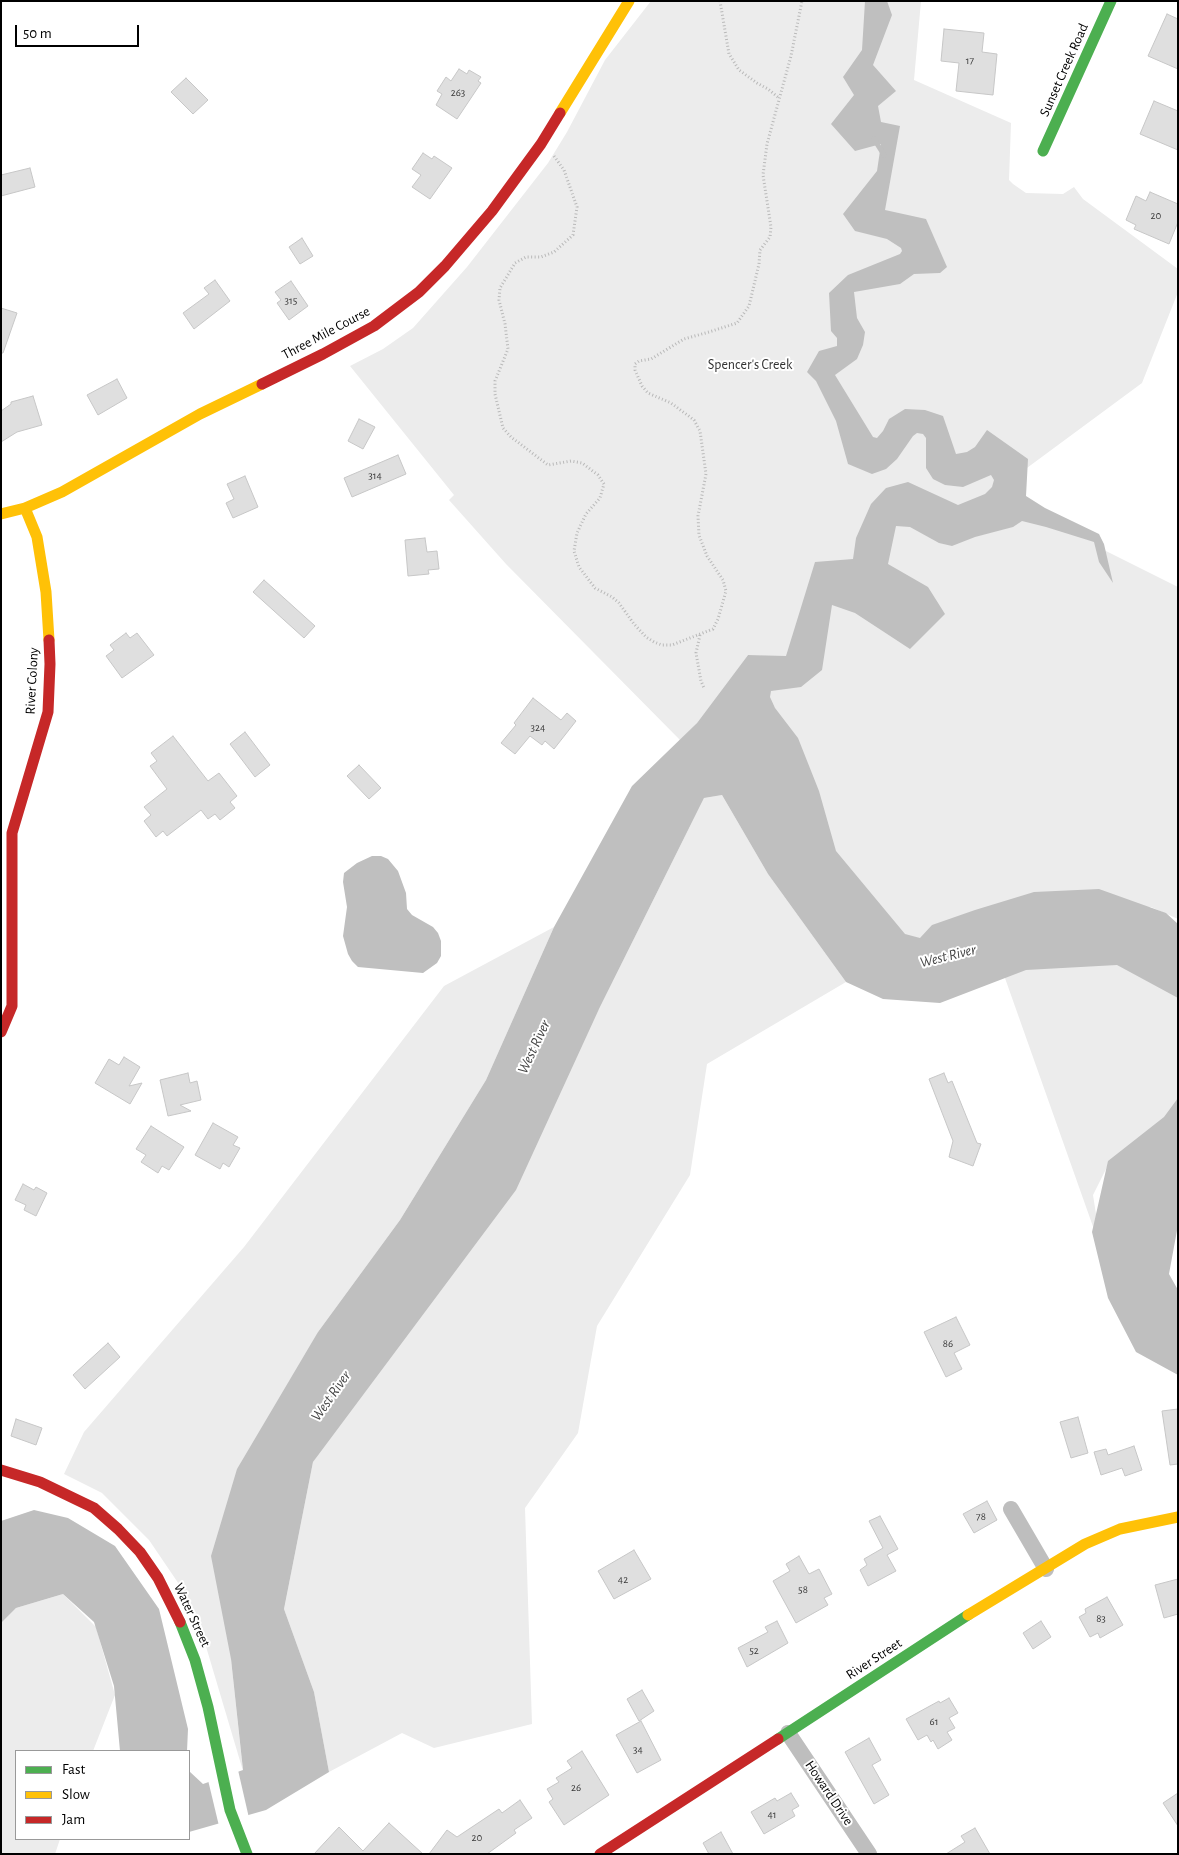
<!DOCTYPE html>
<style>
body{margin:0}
#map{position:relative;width:1179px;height:1855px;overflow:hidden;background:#fff;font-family:"Alegreya Sans",sans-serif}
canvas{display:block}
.frame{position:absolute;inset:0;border:2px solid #000;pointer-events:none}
.legend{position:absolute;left:15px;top:1750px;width:175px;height:90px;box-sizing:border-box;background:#fff;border:1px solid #999;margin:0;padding:6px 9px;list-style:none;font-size:15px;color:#000}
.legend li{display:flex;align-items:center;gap:10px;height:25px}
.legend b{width:25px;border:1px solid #999}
.scale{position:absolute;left:15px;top:25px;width:124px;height:22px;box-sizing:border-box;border:2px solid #000;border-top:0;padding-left:6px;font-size:15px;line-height:18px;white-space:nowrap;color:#000;-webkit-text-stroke:4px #fff;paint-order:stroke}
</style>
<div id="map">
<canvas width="1179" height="1855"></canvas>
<div class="frame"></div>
<ul class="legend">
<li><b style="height:6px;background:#4caf50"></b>Fast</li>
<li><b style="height:6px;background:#ffc107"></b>Slow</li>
<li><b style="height:6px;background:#c62828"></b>Jam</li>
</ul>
<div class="scale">50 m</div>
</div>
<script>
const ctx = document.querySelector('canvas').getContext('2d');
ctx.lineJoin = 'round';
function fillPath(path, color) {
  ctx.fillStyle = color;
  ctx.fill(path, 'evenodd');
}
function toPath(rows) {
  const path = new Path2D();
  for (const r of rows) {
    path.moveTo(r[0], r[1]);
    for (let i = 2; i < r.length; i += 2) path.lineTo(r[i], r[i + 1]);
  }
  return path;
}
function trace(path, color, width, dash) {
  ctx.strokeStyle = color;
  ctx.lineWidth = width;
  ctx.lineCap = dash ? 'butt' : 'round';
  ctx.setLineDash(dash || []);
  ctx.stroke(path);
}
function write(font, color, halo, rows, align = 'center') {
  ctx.font = font + ' "Alegreya Sans",sans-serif';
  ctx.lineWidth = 4;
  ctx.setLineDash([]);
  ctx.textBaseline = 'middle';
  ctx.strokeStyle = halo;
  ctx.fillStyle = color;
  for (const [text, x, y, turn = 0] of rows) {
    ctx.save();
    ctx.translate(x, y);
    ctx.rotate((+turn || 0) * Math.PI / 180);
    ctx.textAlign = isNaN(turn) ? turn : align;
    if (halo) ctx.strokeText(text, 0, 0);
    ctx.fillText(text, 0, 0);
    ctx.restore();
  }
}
fillPath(toPath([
 [651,1,921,1,914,80,1011,123,1009,180,1013,184,1026,193,1063,194,1074,187,1083,199,1178,269,1178,292,1142,383,1012,479,1000,500,1097,540,1104,550,1178,587,1178,919,1151,907,1019,912,913,949,879,933,758,710,766,656,748,655,697,723,680,740,506,564,449,500,454,495,350,366,383,349,413,328,467,267,548,163,567,132,605,60],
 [722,795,768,874,846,982,707,1064,690,1175,597,1326,578,1433,525,1508,532,1724,434,1748,402,1733,329,1772,314,1692,284,1609,313,1462,599,1009,704,798],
 [554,927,486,1080,400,1220,318,1332,231,1659,243,1771,202,1633,187,1596,149,1540,102,1493,64,1474,84,1432,244,1247,444,986],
 [1108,945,1178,976,1178,1120,1107,1167,1093,1195,1102,1252,1000,964],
 [63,1594,96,1627,115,1695,93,1751,16,1751,16,1839,60,1839,55,1854,1,1854,1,1623,16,1608]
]), '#ececec');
fillPath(toPath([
 [865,1,887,1,892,15,873,65,896,91,878,106,881,122,900,126,885,210,926,219,947,267,940,273,914,274,900,284,854,292,857,318,865,332,863,345,857,359,835,375,873,437,877,438,883,431,889,419,905,409,925,410,943,416,956,454,967,452,975,447,987,430,1028,459,1026,496,1045,508,1099,534,1104,544,1113,583,1099,562,1094,542,1046,527,1022,521,1013,527,975,537,952,546,939,543,910,527,896,526,888,564,928,587,945,614,910,649,855,613,832,605,822,670,801,687,771,691,770,697,775,708,798,738,819,791,836,851,905,934,920,938,932,925,975,910,1034,892,1099,889,1166,913,1178,924,1178,998,1117,965,1026,970,940,1003,883,999,846,982,768,874,722,795,704,798,599,1009,516,1190,313,1462,284,1609,314,1692,329,1772,266,1810,189,1832,189,1771,203,1784,243,1770,231,1659,211,1556,237,1469,318,1332,400,1220,486,1080,554,927,632,786,697,723,748,655,786,656,815,562,853,559,856,538,871,504,886,488,908,482,958,505,985,494,992,487,994,480,991,475,963,487,945,485,933,479,926,468,926,438,923,434,917,433,913,436,897,459,886,469,872,474,848,464,836,421,816,381,807,372,819,351,837,346,837,338,831,331,829,293,848,275,900,254,902,251,901,248,887,239,855,231,843,214,877,171,881,144,855,151,831,124,854,95,843,77,862,50],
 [372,856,381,856,388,859,398,871,406,893,407,909,412,915,433,927,438,933,441,941,441,956,437,963,423,973,358,967,352,961,348,954,343,936,347,907,343,882,344,873,357,863],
 [1178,1098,1178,1225,1169,1274,1178,1290,1178,1375,1136,1352,1108,1298,1092,1232,1108,1161,1164,1117],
 [34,1510,68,1518,115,1546,159,1609,188,1729,187,1751,120,1751,114,1686,94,1622,63,1594,16,1608,1,1623,1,1521]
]), '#bfbfbf');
fillPath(toPath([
 [238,1770,249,1818,219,1826,208,1780]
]), '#fff');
trace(toPath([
 [874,139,884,155]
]), '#bfbfbf', 5);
const building = toPath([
 [1167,14,1178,19,1178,69,1148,56,1167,14],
 [944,29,984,33,982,52,997,54,993,95,956,91,959,63,941,61,944,29],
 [459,69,467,74,469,70,481,77,478,81,481,83,457,119,436,105,442,94,437,91,446,77,451,81,459,69],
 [186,78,208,100,193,114,171,92,186,78],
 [1154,101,1178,111,1178,150,1140,134,1154,101],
 [423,153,432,159,434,156,452,168,430,199,412,187,421,175,412,169,423,153],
 [30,168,35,187,1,196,1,175,30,168],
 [1150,192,1178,204,1178,222,1169,244,1134,229,1136,225,1126,220,1136,196,1146,201,1150,192],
 [302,238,313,256,300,264,289,247,302,238],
 [215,280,230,301,194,329,183,313,209,294,204,288,215,280],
 [291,281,308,306,289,320,277,303,281,300,275,292,291,281],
 [1,308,17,313,3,353,1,353,1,308],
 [117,379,127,398,98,415,87,395,117,379],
 [33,396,42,425,17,432,1,442,1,411,11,404,11,402,33,396],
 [359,419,375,427,363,449,348,441,359,419],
 [398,455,406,474,352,497,344,478,398,455],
 [245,476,258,507,233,518,226,503,234,499,227,484,245,476],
 [425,538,427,552,437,551,439,569,428,570,429,574,408,576,405,540,425,538],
 [264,580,315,626,304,638,253,592,264,580],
 [126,633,130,638,137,633,154,655,122,678,106,656,114,650,110,645,126,633],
 [533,698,561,720,567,713,576,721,554,749,545,741,542,745,530,736,515,754,501,743,516,725,514,723,533,698],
 [245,732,270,765,255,777,230,744,245,732],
 [173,736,208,781,219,773,237,796,230,802,235,808,220,820,215,814,208,819,201,810,167,836,163,831,156,837,144,821,151,815,144,807,167,789,150,766,157,761,151,753,173,736],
 [359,765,381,788,369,799,347,776,359,765],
 [124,1057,140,1067,129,1086,142,1083,130,1104,95,1083,109,1059,119,1065,124,1057],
 [188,1073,190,1083,197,1081,201,1100,180,1105,191,1111,168,1116,160,1080,188,1073],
 [944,1073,948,1083,952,1081,977,1143,981,1144,973,1166,949,1157,953,1141,929,1079,944,1073],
 [213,1123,238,1137,233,1145,240,1148,229,1167,223,1163,220,1169,195,1155,213,1123],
 [151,1126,184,1147,169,1170,162,1166,158,1173,141,1162,146,1155,136,1149,151,1126],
 [23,1184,34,1190,36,1187,47,1193,36,1216,24,1210,26,1205,15,1200,23,1184],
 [956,1317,970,1345,954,1353,962,1369,946,1377,924,1332,956,1317],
 [108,1343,120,1357,85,1389,73,1375,108,1343],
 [1178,1409,1178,1464,1170,1465,1162,1411,1178,1409],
 [1078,1417,1088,1453,1071,1458,1060,1422,1078,1417],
 [16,1419,42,1428,36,1445,11,1436,16,1419],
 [1134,1446,1142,1470,1125,1476,1122,1468,1101,1475,1094,1452,1106,1449,1108,1455,1134,1446],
 [987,1501,997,1520,974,1533,963,1514,987,1501],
 [880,1516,898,1549,887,1555,896,1571,868,1586,860,1570,867,1565,864,1559,883,1548,869,1521,880,1516],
 [634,1550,651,1579,614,1599,598,1571,634,1550],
 [799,1556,809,1574,819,1569,832,1594,824,1598,828,1605,796,1623,773,1581,790,1571,786,1564,799,1556],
 [1178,1579,1178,1614,1164,1618,1155,1585,1178,1579],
 [1107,1597,1123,1625,1100,1638,1098,1633,1090,1637,1079,1617,1086,1613,1085,1609,1107,1597],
 [777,1621,788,1643,747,1667,738,1648,768,1632,765,1627,777,1621],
 [1041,1621,1051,1637,1033,1649,1023,1633,1041,1621],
 [642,1690,654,1711,639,1721,627,1699,642,1690],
 [949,1698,958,1713,949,1718,955,1728,947,1732,952,1740,938,1749,933,1740,931,1742,927,1735,918,1740,906,1719,939,1701,940,1703,949,1698],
 [641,1721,661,1760,637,1773,616,1735,641,1721],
 [869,1738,881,1760,872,1765,889,1795,874,1804,845,1752,869,1738],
 [582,1751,609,1795,564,1825,549,1802,553,1799,547,1789,559,1782,556,1778,572,1768,567,1761,582,1751],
 [791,1793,799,1806,792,1810,795,1816,764,1834,751,1812,775,1798,777,1801,791,1793],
 [1178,1793,1178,1826,1163,1803,1178,1793],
 [520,1800,532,1818,514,1830,516,1833,487,1854,429,1854,447,1830,457,1837,499,1809,502,1813,520,1800],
 [389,1823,423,1854,314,1854,339,1827,363,1851,389,1823],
 [975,1828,990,1854,946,1854,965,1842,961,1836,975,1828],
 [721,1832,733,1854,709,1854,703,1843,721,1832]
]);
fillPath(building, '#dfdfdf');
trace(building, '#c7c7c7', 1);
trace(toPath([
 [720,1,729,54,739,70,757,83,768,89,779,98],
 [554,156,564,170,577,207,573,235,554,252,541,257,526,257,515,263,500,288,499,300,505,324,508,349,495,381,495,394,503,428,511,437,548,465,571,461,582,463,598,475,604,484,600,498,586,514,577,533,574,551,579,567,595,588,612,597,619,603,634,624,646,637,654,642,662,645,672,645,713,629,718,619,726,591,723,580,707,556,699,535,698,516,706,474,700,431,694,420,671,403,648,393,642,386,635,370,635,364,639,361,651,359,684,339,709,332,737,323,749,306,759,264,760,250,770,237,771,227,763,175,767,144,791,56,802,1],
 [700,635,696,653,701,681,704,688]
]), '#b9b9b9', 3, [1, 2.5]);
trace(toPath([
 [1011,1509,1046,1569],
 [788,1733,869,1854]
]), '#bebebe', 16);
trace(toPath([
 [1043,151,1111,1],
 [180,1622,195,1660,208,1707,230,1810,247,1854],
 [778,1739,968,1615]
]), '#4caf50', 11);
trace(toPath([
 [560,113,629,1],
 [25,508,37,537,46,592,49,640],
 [1,514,25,508,62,492,200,414,262,384],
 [968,1615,1085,1544,1120,1529,1178,1517]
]), '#ffc107', 11);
trace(toPath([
 [262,384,323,354,374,326,419,292,445,266,492,211,541,144,560,113],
 [1,1032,12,1006,12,833,48,712,50,664,49,640],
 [1,1470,40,1482,94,1508,118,1529,140,1552,158,1578,180,1622],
 [600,1854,778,1739]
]), '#c62828', 11);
write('11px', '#383838', null, [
 ["17",970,61],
 ["263",458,93],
 ["20",1156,216],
 ["315",291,301],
 ["314",375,476],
 ["324",538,728],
 ["86",948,1344],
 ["78",981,1517],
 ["42",623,1580],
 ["58",803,1590],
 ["83",1101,1619],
 ["52",754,1651],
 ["61",934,1722],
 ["34",638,1750],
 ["26",576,1788],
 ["41",772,1815],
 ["20",477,1838]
]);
write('14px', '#000', '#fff', [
 ["Sunset Creek Road",1064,70,-66],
 ["Three Mile Course",326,333,-28],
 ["River Colony",32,681,-87],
 ["Water Street",192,1615,65],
 ["River Street",874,1659,-33],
 ["Howard Drive",829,1793,56]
]);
write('14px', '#333', '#fff', [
 ["Spencer's Creek",750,365]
]);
write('italic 15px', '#444', '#fff', [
 ["West River",948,956,-14],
 ["West River",534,1047,-65],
 ["West River",331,1396,-55]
]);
</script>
